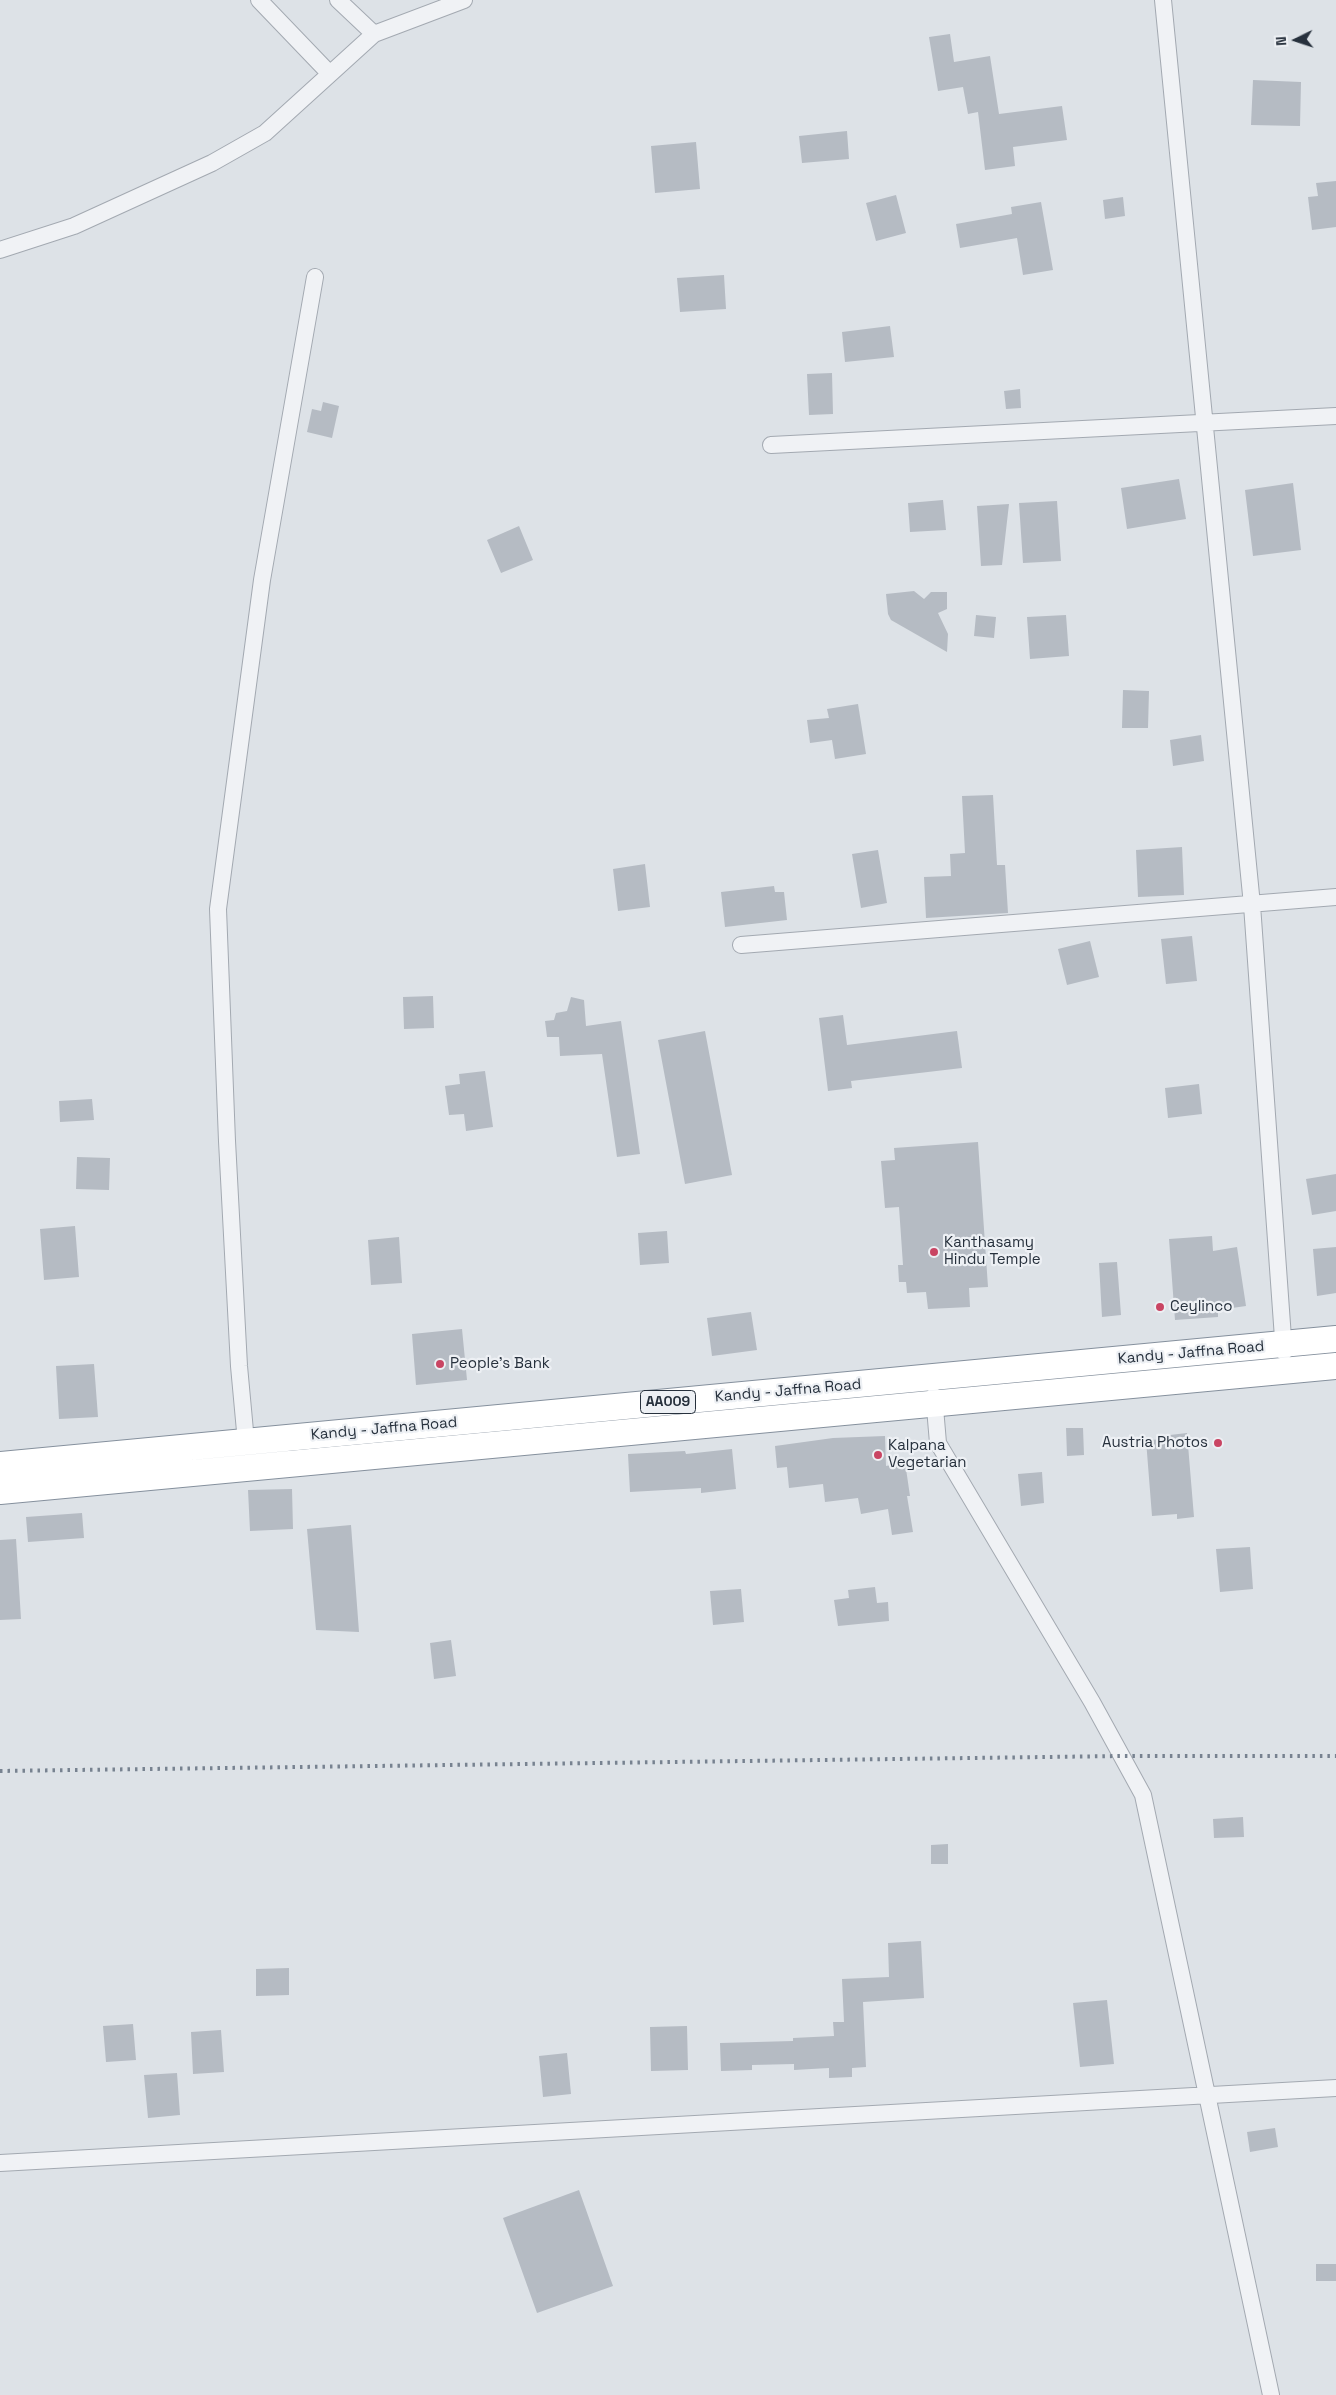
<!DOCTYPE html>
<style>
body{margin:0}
#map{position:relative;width:1336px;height:2395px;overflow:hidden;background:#dde2e7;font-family:"Space Grotesk",sans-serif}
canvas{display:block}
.north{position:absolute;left:1271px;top:15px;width:50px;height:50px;-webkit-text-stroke:4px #edf0f4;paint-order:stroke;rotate:266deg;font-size:14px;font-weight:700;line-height:20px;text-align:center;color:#27313d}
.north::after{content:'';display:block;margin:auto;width:18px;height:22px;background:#27313d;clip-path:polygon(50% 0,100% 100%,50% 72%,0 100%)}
</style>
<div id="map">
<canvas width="1336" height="2395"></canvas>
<div class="north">N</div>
</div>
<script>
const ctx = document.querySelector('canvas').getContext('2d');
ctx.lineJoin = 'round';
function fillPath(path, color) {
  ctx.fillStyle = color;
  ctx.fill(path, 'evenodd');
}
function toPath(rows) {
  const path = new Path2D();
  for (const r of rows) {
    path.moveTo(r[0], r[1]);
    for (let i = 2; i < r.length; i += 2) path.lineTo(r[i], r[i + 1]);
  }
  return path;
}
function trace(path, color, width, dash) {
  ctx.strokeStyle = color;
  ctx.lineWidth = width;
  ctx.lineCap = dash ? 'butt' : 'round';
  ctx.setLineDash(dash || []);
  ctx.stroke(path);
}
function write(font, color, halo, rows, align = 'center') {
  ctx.font = font + ' "Space Grotesk",sans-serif';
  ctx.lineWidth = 4.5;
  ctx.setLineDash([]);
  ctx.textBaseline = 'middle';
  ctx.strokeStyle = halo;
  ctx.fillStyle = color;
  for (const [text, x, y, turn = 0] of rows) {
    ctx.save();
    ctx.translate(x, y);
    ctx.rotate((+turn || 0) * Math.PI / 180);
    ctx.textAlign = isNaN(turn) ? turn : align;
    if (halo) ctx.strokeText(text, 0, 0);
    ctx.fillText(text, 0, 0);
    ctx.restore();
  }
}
fillPath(toPath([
 [950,34,954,62,990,56,999,114,1062,106,1067,140,1013,147,1015,166,985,170,978,112,968,114,963,87,938,91,929,37],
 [1253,80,1301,82,1300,126,1251,125],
 [847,131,849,159,802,163,799,136],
 [696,142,700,189,655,193,651,146],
 [1336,181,1336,227,1312,230,1308,197,1318,196,1316,183],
 [896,195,906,233,876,241,866,203],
 [1123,197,1125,216,1105,219,1103,200],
 [1041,202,1053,270,1023,275,1017,238,960,248,956,224,1012,214,1011,207],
 [724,275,726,309,680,312,677,278],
 [890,326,894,357,845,362,842,332],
 [832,373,833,414,809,415,807,374],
 [1020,389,1021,408,1006,409,1004,391],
 [323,402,339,406,332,438,307,432,312,409,321,411],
 [1179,479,1186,519,1127,529,1121,488],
 [1293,483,1301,550,1253,556,1245,490],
 [943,500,946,530,910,532,908,503],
 [1057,501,1061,561,1023,563,1019,503],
 [1009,504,1002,565,981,566,977,506],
 [519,526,533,560,501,573,487,540],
 [914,591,924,599,931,592,947,592,947,609,938,613,948,634,947,652,891,620,888,614,886,594],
 [976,615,996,617,994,638,974,636],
 [1066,615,1069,656,1030,659,1027,617],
 [1123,690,1149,691,1148,728,1122,728],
 [858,704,866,754,835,759,832,740,810,743,807,720,829,718,827,709],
 [1201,735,1204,761,1173,766,1170,740],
 [993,795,997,865,1005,865,1008,913,926,918,924,877,951,876,950,854,965,853,962,796],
 [1182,847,1184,895,1138,897,1136,850],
 [878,850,887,903,861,908,852,854],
 [645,864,650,907,618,911,613,869],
 [774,886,775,892,784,892,787,920,725,927,721,892],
 [1192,936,1197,981,1166,984,1161,939],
 [1090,941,1099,977,1067,985,1058,949],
 [433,996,434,1028,404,1029,403,997],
 [571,997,584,1000,586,1026,621,1021,640,1154,617,1157,602,1054,560,1056,559,1037,547,1037,545,1021,554,1020,556,1013,567,1011],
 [843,1015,847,1045,957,1031,962,1068,851,1081,852,1088,828,1091,819,1018],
 [705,1031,732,1175,685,1184,658,1040],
 [485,1071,493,1127,466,1131,464,1114,449,1115,445,1086,460,1084,459,1074],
 [1199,1084,1202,1114,1168,1118,1165,1088],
 [92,1099,94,1120,60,1122,59,1101],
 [978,1142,988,1287,969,1288,970,1307,928,1309,926,1292,907,1293,906,1282,899,1282,898,1265,903,1265,899,1207,885,1208,881,1161,895,1160,894,1148],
 [77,1157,110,1158,109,1190,76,1189],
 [1336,1174,1336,1211,1312,1215,1306,1179],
 [75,1226,79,1277,44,1280,40,1229],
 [667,1231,669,1263,640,1265,638,1233],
 [1212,1236,1213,1251,1237,1247,1246,1306,1218,1310,1218,1317,1175,1320,1169,1239],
 [399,1237,402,1283,371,1285,368,1240],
 [1336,1247,1336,1293,1317,1296,1313,1249],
 [1117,1262,1121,1315,1102,1317,1099,1263],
 [751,1312,757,1350,712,1356,707,1318],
 [462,1329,467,1380,416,1385,412,1334],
 [94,1364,98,1417,59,1419,56,1366],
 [1066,1428,1083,1428,1084,1455,1067,1456],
 [1187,1433,1194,1517,1177,1519,1177,1514,1152,1516,1146,1440,1171,1439,1170,1435],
 [885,1436,886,1466,905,1462,910,1496,907,1496,913,1532,892,1535,888,1509,861,1514,858,1498,825,1502,823,1484,789,1488,787,1467,777,1468,775,1446,833,1438],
 [732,1449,736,1489,701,1493,701,1488,630,1492,628,1454,685,1451,686,1454],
 [1042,1472,1044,1503,1021,1506,1018,1474],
 [292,1489,293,1529,250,1531,248,1490],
 [82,1513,84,1538,28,1542,26,1517],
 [351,1525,359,1632,316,1630,307,1529],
 [16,1539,21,1619,0,1620,0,1540],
 [1250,1547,1253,1589,1220,1592,1216,1549],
 [875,1587,877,1603,888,1602,889,1621,838,1626,834,1600,849,1598,848,1590],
 [741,1589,744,1622,713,1625,710,1591],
 [451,1640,456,1676,434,1679,430,1643],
 [1243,1817,1244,1837,1214,1838,1213,1819],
 [948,1844,948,1864,931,1864,931,1845],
 [921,1941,924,1998,863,2002,866,2067,852,2068,852,2077,829,2078,829,2068,794,2070,794,2064,752,2065,752,2070,721,2071,720,2043,793,2041,793,2038,834,2036,833,2022,844,2022,842,1979,889,1977,888,1943],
 [289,1968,289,1995,256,1996,256,1969],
 [1107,2000,1114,2064,1080,2067,1073,2003],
 [133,2024,136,2060,106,2062,103,2026],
 [687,2026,688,2070,651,2071,650,2027],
 [221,2030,224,2072,193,2074,191,2032],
 [567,2053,571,2094,543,2097,539,2056],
 [177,2073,180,2115,148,2118,144,2075],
 [1275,2128,1278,2147,1250,2152,1247,2132],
 [579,2190,613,2286,537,2313,503,2218],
 [1316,2264,1336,2264,1336,2281,1316,2281]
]), '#b5bbc3');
const minor = toPath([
 [259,0,330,74,374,34,464,0],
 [338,0,374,34],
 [1163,0,1252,905,1284,1352],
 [0,250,74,226,212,163,265,133,330,74],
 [771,445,1336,416],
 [741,945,1336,897],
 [934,1396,938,1443,1092,1702,1143,1795,1271,2395],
 [246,1442,239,1366,227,1141,218,909,262,580,315,277],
 [0,2163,1336,2088]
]);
const trunk = toPath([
 [0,1465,1336,1339],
 [0,1491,1336,1366]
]);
trace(minor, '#a3a9b1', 18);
trace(trunk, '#85909d', 28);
trace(minor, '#f0f2f5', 16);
trace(trunk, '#fff', 26);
trace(toPath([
 [0,1771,1120,1756,1336,1756]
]), '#778290', 4, [2.5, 5]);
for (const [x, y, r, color] of [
 [934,1252,5,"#c94563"],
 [1160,1307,5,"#c94563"],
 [440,1364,5,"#c94563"],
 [1218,1443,5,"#c94563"],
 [878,1455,5,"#c94563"]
]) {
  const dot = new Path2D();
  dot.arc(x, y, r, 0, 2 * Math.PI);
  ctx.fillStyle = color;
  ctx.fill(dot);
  trace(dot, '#edf0f4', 2);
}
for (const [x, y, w] of [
 [668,1402,55]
]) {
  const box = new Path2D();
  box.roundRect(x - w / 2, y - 11.5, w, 23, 4);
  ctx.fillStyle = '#edf0f4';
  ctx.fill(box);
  trace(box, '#27313d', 1);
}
write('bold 14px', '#27313d', null, [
 ["AA009",668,1402]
]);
write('15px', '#27313d', '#edf0f4', [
 ["Kanthasamy",944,1243],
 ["Hindu Temple",944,1260],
 ["Ceylinco",1170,1307],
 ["People's Bank",450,1364],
 ["Austria Photos",1208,1443,"right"],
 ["Kalpana",888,1446],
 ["Vegetarian",888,1463]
], 'left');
write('15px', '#27313d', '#edf0f4', [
 ["Kandy - Jaffna Road",1191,1353,-5],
 ["Kandy - Jaffna Road",788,1391,-5],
 ["Kandy - Jaffna Road",384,1429,-5]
]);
</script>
